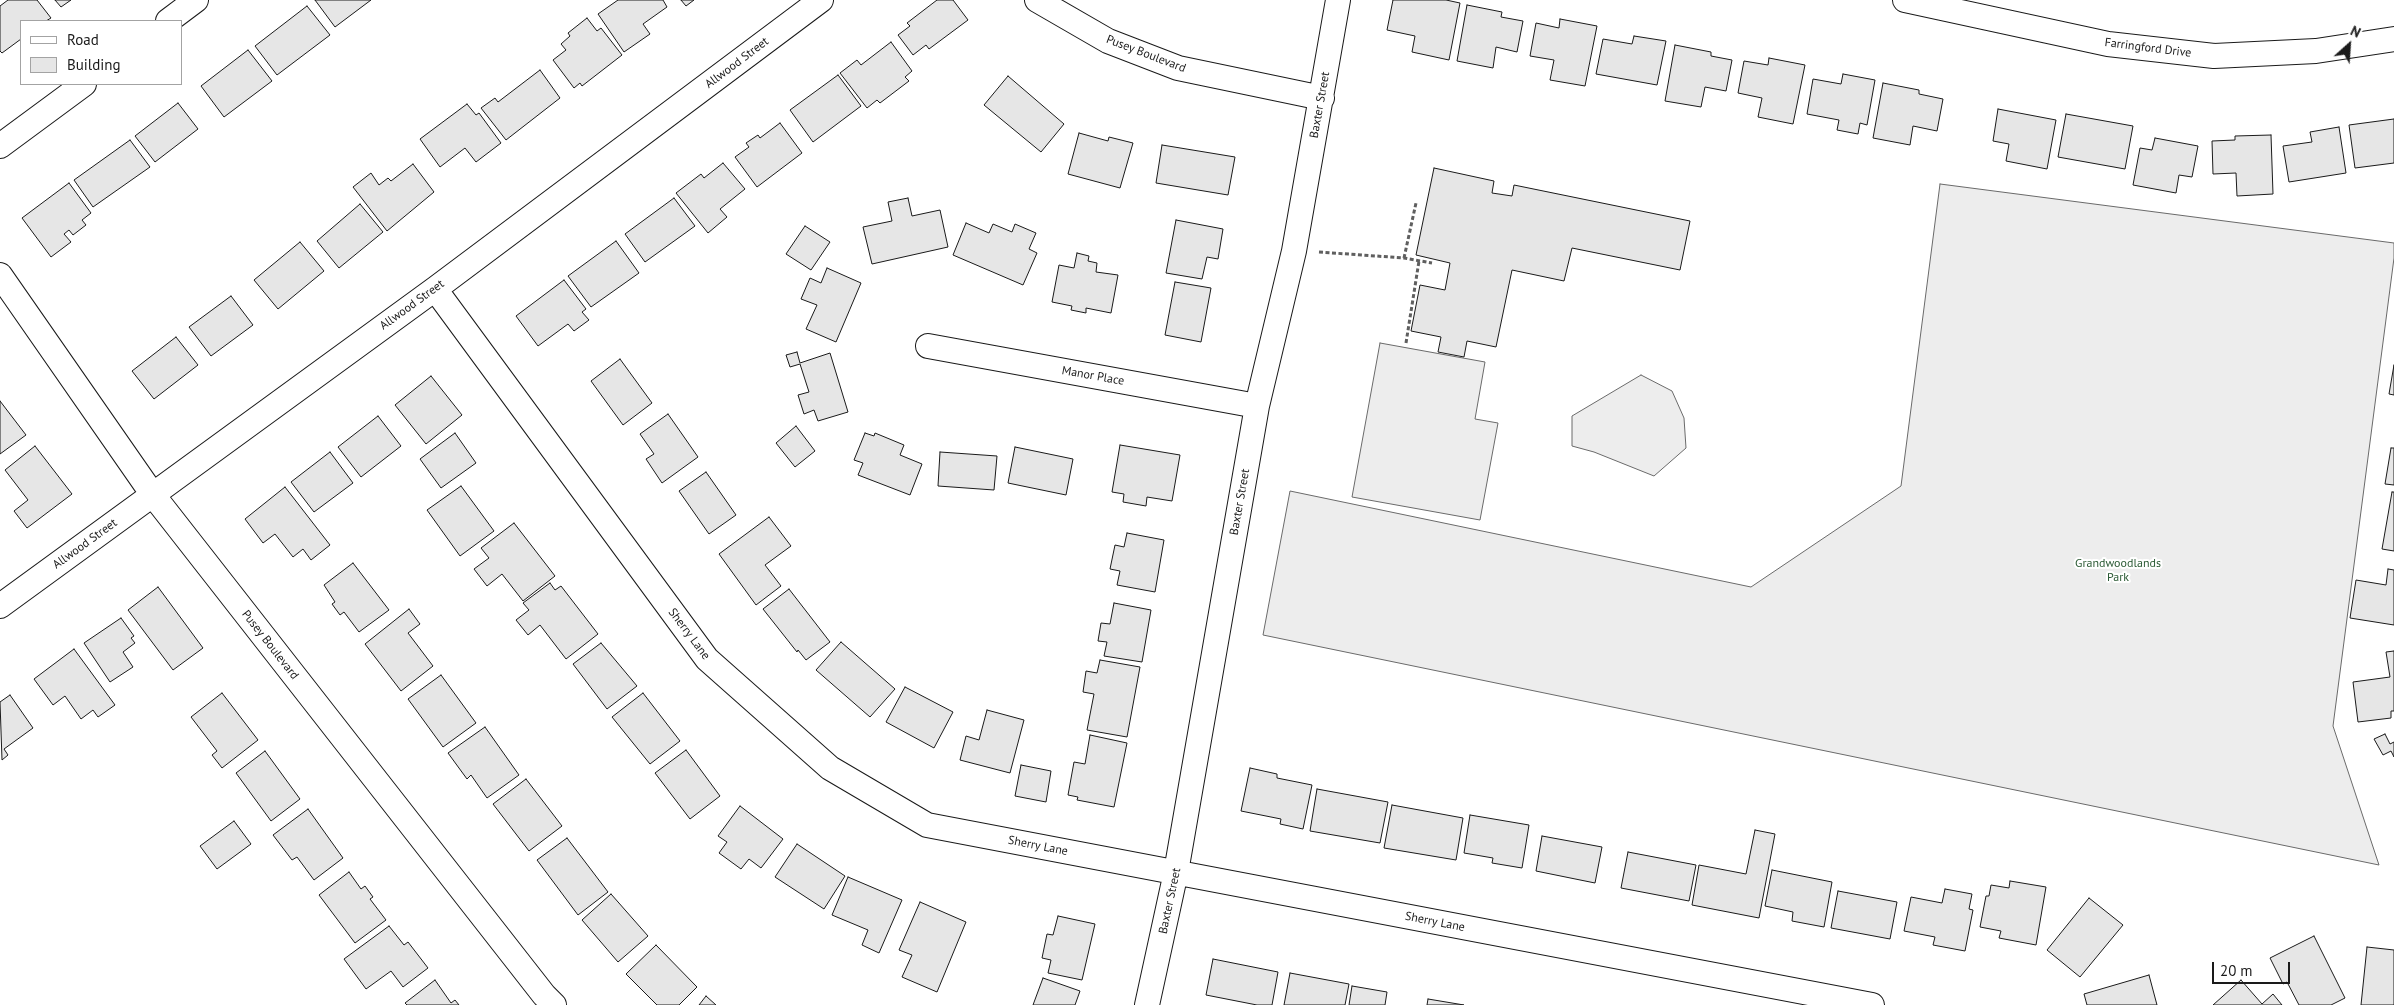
<!DOCTYPE html>
<style>
body{margin:0}
#map{position:relative;width:2394px;height:1005px;overflow:hidden;background:#fff;font-family:"PT Sans",sans-serif}
canvas{display:block}
.legend{position:absolute;left:20px;top:20px;width:162px;height:65px;box-sizing:border-box;background:#fff;border:1px solid #a3a3a3;margin:0;padding:6px 9px;list-style:none;font-size:15px;color:#1a1a1a}
.legend li{display:flex;align-items:center;gap:10px;height:25px}
.legend b{width:25px;border:1px solid #a3a3a3}
.north{position:absolute;left:2324px;top:20px;width:50px;height:50px;-webkit-text-stroke:4px #fff;paint-order:stroke;rotate:26deg;font-size:14px;font-weight:700;line-height:20px;text-align:center;color:#1a1a1a}
.north::after{content:'';display:block;margin:auto;width:18px;height:22px;background:#1a1a1a;clip-path:polygon(50% 0,100% 100%,50% 72%,0 100%)}
.scale{position:absolute;left:2212px;top:962px;width:78px;height:22px;box-sizing:border-box;border:2px solid #1a1a1a;border-top:0;padding-left:6px;font-size:15px;line-height:18px;white-space:nowrap;color:#1a1a1a;-webkit-text-stroke:4px #fff;paint-order:stroke}
</style>
<div id="map">
<canvas width="2394" height="1005"></canvas>
<ul class="legend">
<li><b style="height:6px;background:#fff"></b>Road</li>
<li><b style="height:14px;background:#e6e6e6"></b>Building</li>
</ul>
<div class="north">N</div>
<div class="scale">20 m</div>
</div>
<script>
const ctx = document.querySelector('canvas').getContext('2d');
ctx.lineJoin = 'round';
function fillPath(path, color) {
  ctx.fillStyle = color;
  ctx.fill(path, 'evenodd');
}
function toPath(rows) {
  const path = new Path2D();
  for (const r of rows) {
    path.moveTo(r[0], r[1]);
    for (let i = 2; i < r.length; i += 2) path.lineTo(r[i], r[i + 1]);
  }
  return path;
}
function trace(path, color, width, dash) {
  ctx.strokeStyle = color;
  ctx.lineWidth = width;
  ctx.lineCap = dash ? 'butt' : 'round';
  ctx.setLineDash(dash || []);
  ctx.stroke(path);
}
function write(font, color, halo, rows, align = 'center') {
  ctx.font = font + ' "PT Sans",sans-serif';
  ctx.lineWidth = 4;
  ctx.setLineDash([]);
  ctx.textBaseline = 'middle';
  ctx.strokeStyle = halo;
  ctx.fillStyle = color;
  for (const [text, x, y, turn = 0] of rows) {
    ctx.save();
    ctx.translate(x, y);
    ctx.rotate((+turn || 0) * Math.PI / 180);
    ctx.textAlign = isNaN(turn) ? turn : align;
    if (halo) ctx.strokeText(text, 0, 0);
    ctx.fillText(text, 0, 0);
    ctx.restore();
  }
}
const built = toPath([
 [1940,184,2394,243,2394,258,2333,726,2379,865,1263,635,1290,491,1751,587,1901,486,1940,184],
 [1380,343,1485,362,1475,419,1498,423,1480,520,1352,497,1380,343],
 [1641,375,1672,391,1684,418,1686,448,1654,476,1594,452,1572,446,1572,416,1641,375]
]);
fillPath(built, '#ededed');
trace(built, '#6a6a6a', 1);
const building = toPath([
 [8,0,37,0,51,18,46,21,21,21,21,39,2,53,0,51,0,6,8,0],
 [55,0,71,0,61,7,55,0],
 [315,0,371,0,335,27,315,0],
 [618,0,663,0,667,7,643,24,650,34,624,52,598,14,618,0],
 [681,0,694,0,686,6,681,0],
 [937,0,953,0,968,20,929,49,926,45,913,55,898,35,910,26,907,23,937,0],
 [1393,0,1446,0,1460,3,1449,60,1412,52,1415,36,1387,30,1393,0],
 [1467,5,1502,12,1501,17,1523,21,1517,52,1496,47,1493,68,1457,61,1467,5],
 [307,6,330,35,277,75,255,46,307,6],
 [587,18,597,31,601,28,622,55,582,86,580,83,574,88,553,60,566,50,561,44,570,36,568,33,587,18],
 [1560,19,1597,26,1585,86,1550,80,1554,60,1530,56,1536,23,1559,28,1560,19],
 [1634,36,1666,41,1657,85,1596,74,1603,39,1632,44,1634,36],
 [891,42,912,71,905,77,909,81,880,103,877,100,867,108,840,73,857,60,861,65,891,42],
 [1675,45,1711,52,1711,56,1732,60,1726,91,1705,87,1701,107,1665,101,1675,45],
 [248,50,272,81,224,117,201,86,248,50],
 [1769,58,1805,65,1793,124,1758,117,1762,98,1738,93,1744,61,1768,65,1769,58],
 [540,70,560,98,506,140,481,108,495,98,498,102,540,70],
 [1843,74,1875,80,1867,125,1860,123,1858,134,1837,130,1839,120,1807,114,1813,79,1841,84,1843,74],
 [838,75,861,106,813,142,790,110,838,75],
 [1008,76,1064,124,1041,152,984,105,1008,76],
 [1883,83,1919,90,1919,94,1943,99,1937,131,1913,126,1910,145,1873,138,1883,83],
 [178,103,198,129,155,162,135,136,178,103],
 [467,104,476,115,479,113,501,143,476,162,465,148,440,167,420,139,467,104],
 [1998,109,2056,120,2047,169,2006,161,2009,144,1993,141,1998,109],
 [2066,114,2133,126,2125,169,2058,157,2066,114],
 [2394,119,2394,163,2355,168,2349,125,2394,119],
 [780,123,802,153,757,187,735,157,749,147,746,143,758,135,760,138,780,123],
 [2339,127,2346,173,2289,182,2283,146,2312,142,2310,132,2339,127],
 [1079,133,1108,141,1109,137,1133,143,1120,188,1068,174,1079,133],
 [2271,135,2273,194,2237,196,2236,173,2213,174,2212,141,2235,140,2235,136,2271,135],
 [2155,138,2198,146,2192,177,2179,175,2176,193,2133,185,2140,148,2152,150,2155,138],
 [130,140,150,167,93,207,74,180,130,140],
 [1162,145,1235,157,1228,195,1156,183,1162,145],
 [723,163,745,189,720,209,727,217,708,233,676,193,701,174,704,178,723,163],
 [413,164,434,192,387,231,353,187,371,173,379,185,388,178,391,181,413,164],
 [1434,168,1494,181,1492,193,1512,196,1514,185,1690,221,1680,270,1572,248,1564,281,1512,270,1496,347,1467,341,1464,357,1438,352,1441,337,1411,331,1420,285,1445,290,1450,263,1416,255,1434,168],
 [69,183,91,213,82,220,86,225,73,235,69,230,64,234,71,242,51,257,22,218,69,183],
 [674,198,695,226,645,262,625,234,674,198],
 [908,198,912,216,940,210,948,247,872,264,863,227,892,221,888,202,908,198],
 [360,204,383,232,339,268,317,241,360,204],
 [1176,220,1223,229,1218,259,1207,257,1202,279,1166,273,1176,220],
 [966,223,989,233,993,224,1012,232,1015,224,1036,233,1029,249,1037,253,1023,285,953,255,966,223],
 [805,226,830,242,811,270,786,254,805,226],
 [616,241,639,273,591,307,568,276,616,241],
 [300,242,324,271,278,309,254,280,300,242],
 [1077,253,1089,256,1088,261,1097,263,1096,272,1118,275,1111,313,1086,308,1086,313,1071,310,1072,306,1052,302,1059,265,1074,268,1077,253],
 [827,268,861,283,836,342,806,329,817,305,801,299,810,278,821,283,827,268],
 [564,280,586,309,582,312,589,320,574,331,568,324,538,346,516,316,564,280],
 [1175,282,1211,288,1201,342,1165,335,1175,282],
 [231,296,253,325,211,356,189,327,231,296],
 [176,337,198,365,154,399,132,371,176,337],
 [797,352,800,363,830,353,848,412,818,421,814,410,804,414,798,395,809,392,800,364,790,367,786,355,797,352],
 [620,359,652,403,623,425,591,381,620,359],
 [2394,365,2394,395,2389,394,2394,365],
 [431,376,462,415,426,444,395,405,431,376],
 [0,401,26,435,0,454,0,401],
 [668,414,698,457,662,483,646,459,654,454,640,434,668,414],
 [378,416,401,446,361,477,338,447,378,416],
 [796,426,815,451,795,467,776,443,796,426],
 [455,433,476,463,441,488,420,459,455,433],
 [865,433,874,436,875,433,904,445,900,455,922,464,910,495,858,475,863,463,854,460,865,433],
 [1120,445,1180,455,1172,501,1147,497,1146,506,1123,502,1124,494,1112,492,1120,445],
 [35,446,72,494,27,528,14,511,28,500,5,470,35,446],
 [1015,447,1073,459,1066,495,1008,483,1015,447],
 [2391,448,2394,448,2394,485,2385,484,2391,448],
 [330,452,353,483,314,512,291,482,330,452],
 [940,452,997,456,994,490,938,486,940,452],
 [706,472,736,515,709,534,679,491,706,472],
 [461,486,494,531,460,556,427,510,461,486],
 [285,487,330,545,311,560,303,549,293,557,275,534,263,543,245,519,285,487],
 [2392,492,2394,492,2394,551,2382,549,2392,492],
 [769,517,791,546,765,565,781,586,756,605,719,554,769,517],
 [514,523,555,576,523,601,502,574,487,586,474,569,489,558,481,548,514,523],
 [1127,533,1164,540,1155,592,1117,585,1120,571,1110,569,1115,545,1124,547,1127,533],
 [353,563,389,610,359,632,344,612,340,615,332,604,335,602,324,585,353,563],
 [2388,569,2394,570,2394,625,2350,618,2356,580,2386,585,2388,569],
 [550,583,555,590,561,586,598,634,566,659,540,625,528,635,516,620,529,610,523,603,550,583],
 [158,587,203,648,173,670,128,610,158,587],
 [789,589,830,642,806,660,798,650,797,652,763,609,789,589],
 [1114,603,1151,610,1142,662,1104,656,1107,642,1098,641,1101,623,1110,624,1114,603],
 [409,609,420,624,408,633,433,666,401,691,365,644,409,609],
 [121,618,134,636,131,638,135,643,123,652,133,667,110,682,84,643,121,618],
 [841,642,895,689,870,717,816,670,841,642],
 [601,643,637,686,607,709,573,664,601,643],
 [74,649,115,705,98,717,93,710,81,719,65,696,53,705,34,679,74,649],
 [2394,651,2394,711,2391,711,2391,718,2358,722,2353,682,2390,677,2386,652,2394,651],
 [1100,660,1140,667,1127,737,1087,730,1094,694,1083,692,1086,671,1097,673,1100,660],
 [441,675,476,723,443,747,408,699,441,675],
 [905,687,953,712,934,748,886,722,905,687],
 [222,693,258,740,222,768,212,755,217,751,191,717,222,693],
 [643,693,680,741,650,764,612,717,643,693],
 [10,695,33,728,4,749,8,755,2,760,0,702,10,695],
 [987,710,1024,720,1010,773,960,760,966,736,979,740,987,710],
 [485,727,519,775,487,798,471,775,467,779,448,753,485,727],
 [2385,734,2390,744,2394,742,2394,757,2391,751,2383,755,2374,739,2385,734],
 [1090,735,1127,743,1114,807,1077,800,1078,797,1068,795,1074,762,1085,764,1090,735],
 [686,750,720,796,690,819,655,773,686,750],
 [265,751,300,799,271,821,236,773,265,751],
 [1021,765,1051,771,1046,802,1015,796,1021,765],
 [1250,768,1277,774,1277,778,1312,785,1303,829,1280,824,1281,819,1241,811,1250,768],
 [526,779,562,826,529,851,493,804,526,779],
 [1317,789,1388,802,1380,843,1310,831,1317,789],
 [1392,805,1463,818,1456,860,1384,848,1392,805],
 [740,806,783,839,761,868,749,859,741,869,719,853,727,842,718,836,740,806],
 [308,809,343,858,314,880,297,857,292,860,273,835,308,809],
 [1470,815,1529,825,1522,868,1492,863,1493,858,1464,853,1470,815],
 [234,821,251,844,217,869,200,846,234,821],
 [1755,830,1775,834,1759,918,1692,905,1699,865,1746,874,1755,830],
 [1542,836,1602,847,1595,883,1536,871,1542,836],
 [567,838,608,892,578,915,537,860,567,838],
 [797,844,845,876,824,909,775,877,797,844],
 [1628,852,1696,865,1689,901,1621,888,1628,852],
 [1772,870,1832,882,1824,927,1792,921,1793,912,1765,906,1772,870],
 [349,872,361,889,365,886,373,897,370,899,386,920,355,943,319,895,349,872],
 [848,877,902,900,879,953,862,945,868,930,832,915,848,877],
 [2010,881,2046,887,2036,945,1999,938,2001,931,1980,927,1986,896,1989,896,1991,885,2009,888,2010,881],
 [1945,889,1972,894,1969,909,1973,910,1965,951,1933,945,1935,937,1904,931,1911,897,1942,903,1945,889],
 [1838,891,1897,902,1890,939,1831,928,1838,891],
 [611,894,648,936,618,962,582,920,611,894],
 [2089,898,2123,925,2080,977,2047,950,2089,898],
 [920,902,966,922,937,992,902,977,912,955,899,950,920,902],
 [1058,916,1095,924,1082,980,1048,973,1051,960,1042,958,1047,934,1053,935,1058,916],
 [389,926,404,945,408,942,428,968,403,987,391,971,366,989,344,959,389,926],
 [2314,936,2345,998,2331,1005,2299,1005,2287,982,2283,984,2270,958,2314,936],
 [656,945,697,987,679,1005,657,1005,626,974,656,945],
 [2367,947,2394,950,2394,1005,2361,1005,2367,947],
 [1213,959,1278,972,1272,1005,1257,1005,1206,995,1213,959],
 [1290,973,1349,984,1345,1005,1284,1005,1290,973],
 [2149,975,2157,1005,2087,1005,2084,994,2149,975],
 [1043,978,1080,991,1075,1005,1033,1005,1043,978],
 [435,980,451,1003,455,1000,459,1005,407,1005,405,1003,435,980],
 [2241,980,2262,1004,2273,994,2282,1005,2213,1005,2241,980],
 [1352,986,1387,992,1385,1005,1349,1005,1352,986],
 [706,996,716,1005,699,1005,706,996],
 [1428,999,1464,1005,1427,1005,1428,999]
]);
fillPath(building, '#e6e6e6');
trace(building, '#1a1a1a', 1);
const street = toPath([
 [1037,0,1108,41,1178,68,1322,98],
 [1905,0,2108,44,2214,56,2316,51,2394,39],
 [168,21,196,0],
 [0,146,84,84],
 [0,275,153,495,544,995,554,1005],
 [435,289,707,659,830,768,927,825,1872,1005],
 [928,346,1257,406],
 [0,606,435,289,821,0],
 [1147,1005,1176,872,1257,406,1294,251,1338,0]
]);
trace(street, '#1a1a1a', 26);
trace(toPath([
 [1319,252,1404,258,1432,263],
 [1404,258,1416,203],
 [1406,343,1419,261]
]), '#5f5f5f', 3, [4, 2.5]);
trace(street, '#fff', 24);
write('12px', '#1a1a1a', '#fff', [
 ["Farringford Drive",2148,48,7],
 ["Pusey Boulevard",1146,54,21],
 ["Allwood Street",737,63,-37],
 ["Baxter Street",1320,105,-80],
 ["Allwood Street",412,305,-36],
 ["Manor Place",1093,376,10],
 ["Baxter Street",1240,502,-80],
 ["Allwood Street",85,544,-36],
 ["Sherry Lane",689,634,53],
 ["Pusey Boulevard",270,645,52],
 ["Sherry Lane",1038,846,11],
 ["Baxter Street",1170,901,-78],
 ["Sherry Lane",1435,922,11]
]);
write('12px', '#2b5a34', '#fff', [
 ["Grandwoodlands",2118,564],
 ["Park",2118,578]
]);
</script>
